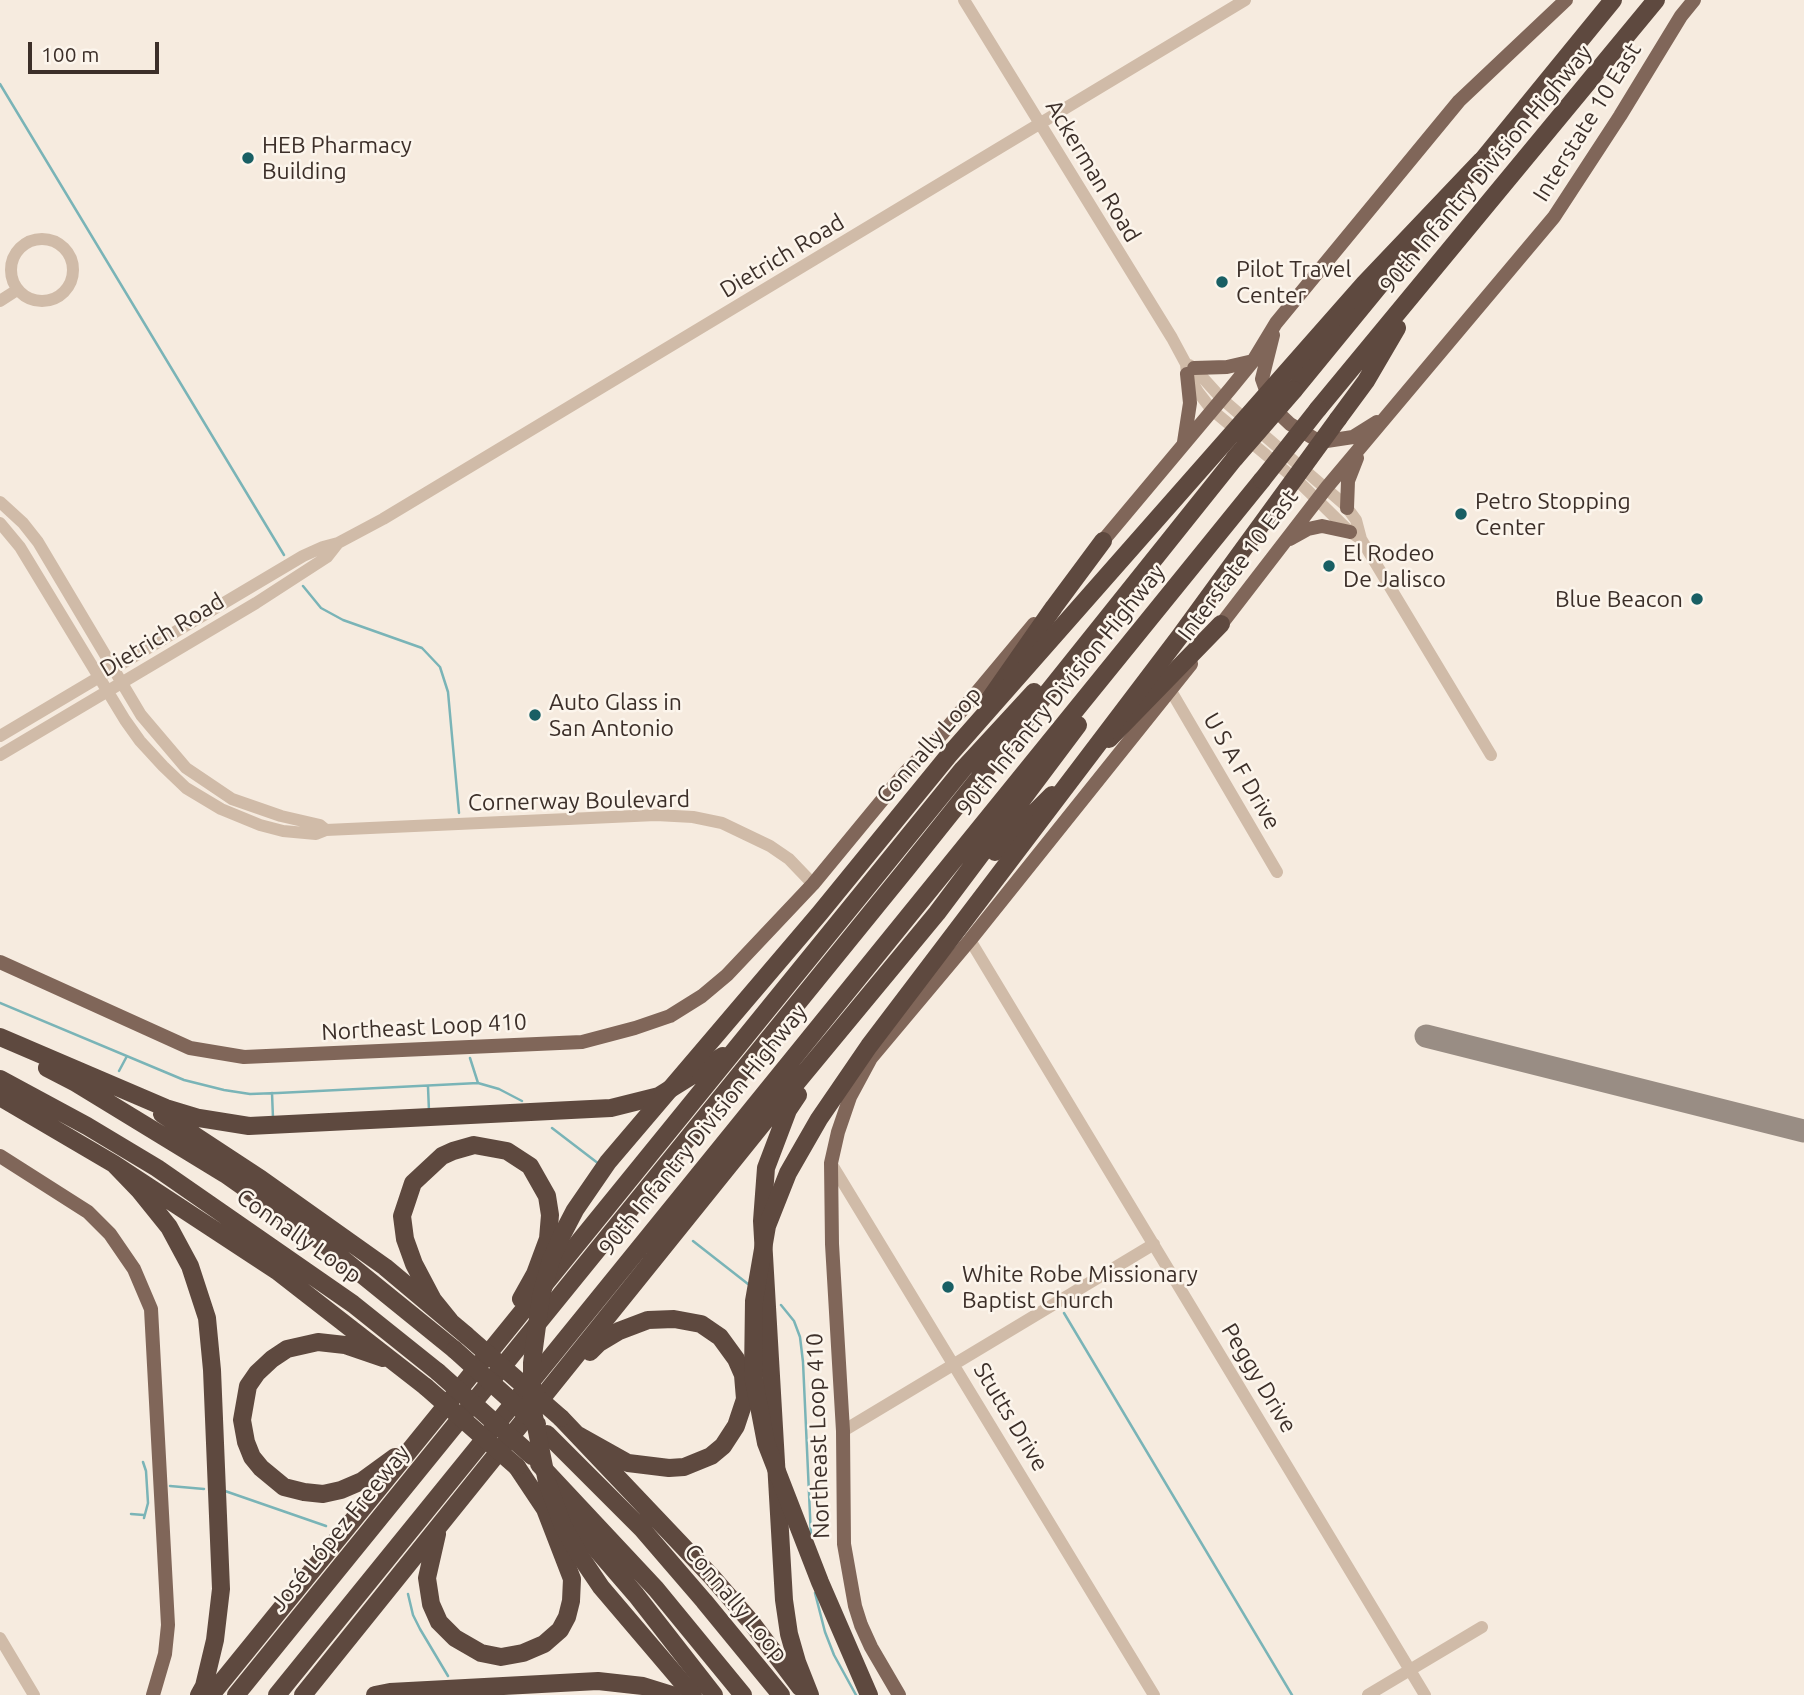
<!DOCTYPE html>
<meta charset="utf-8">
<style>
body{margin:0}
#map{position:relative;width:1804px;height:1695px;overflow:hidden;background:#f6ebdf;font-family:Ubuntu,sans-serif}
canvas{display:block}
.scale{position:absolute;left:28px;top:42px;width:131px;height:32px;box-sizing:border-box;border:4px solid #3c2f29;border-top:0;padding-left:9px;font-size:21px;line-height:24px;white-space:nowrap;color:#3c2f29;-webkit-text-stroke:5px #fcf5ec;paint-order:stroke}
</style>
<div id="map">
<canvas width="1804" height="1695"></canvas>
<div class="scale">100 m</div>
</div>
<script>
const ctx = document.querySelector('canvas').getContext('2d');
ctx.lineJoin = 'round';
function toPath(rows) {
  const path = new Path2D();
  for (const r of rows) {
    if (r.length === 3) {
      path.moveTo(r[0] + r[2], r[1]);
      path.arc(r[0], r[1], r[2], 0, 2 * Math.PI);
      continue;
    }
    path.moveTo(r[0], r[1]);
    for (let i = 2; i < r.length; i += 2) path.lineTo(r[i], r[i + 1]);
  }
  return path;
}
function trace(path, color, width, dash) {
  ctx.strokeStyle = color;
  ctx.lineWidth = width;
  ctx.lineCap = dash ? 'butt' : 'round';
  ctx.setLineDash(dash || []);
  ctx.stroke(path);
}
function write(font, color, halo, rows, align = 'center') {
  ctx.font = font + ' Ubuntu,sans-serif';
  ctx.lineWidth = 5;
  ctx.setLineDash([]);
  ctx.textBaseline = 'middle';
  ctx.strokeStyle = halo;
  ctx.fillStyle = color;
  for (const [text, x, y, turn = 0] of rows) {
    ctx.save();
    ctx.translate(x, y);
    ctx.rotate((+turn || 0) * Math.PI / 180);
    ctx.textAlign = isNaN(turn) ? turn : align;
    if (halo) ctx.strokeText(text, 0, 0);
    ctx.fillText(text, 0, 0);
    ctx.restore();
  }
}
trace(toPath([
 [0,84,284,555],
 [303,586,321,608,343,620,422,648,440,667,448,692,459,813],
 [0,1003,184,1080,224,1090,250,1094,278,1093,478,1083,499,1089,522,1101],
 [470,1058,478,1083],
 [119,1071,127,1056],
 [428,1087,429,1111],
 [272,1093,273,1118],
 [552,1128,599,1164],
 [693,1241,748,1284],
 [781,1305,794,1321,800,1337,803,1362,811,1537],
 [1064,1313,1292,1695],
 [143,1462,146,1471,148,1503,144,1518],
 [170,1486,204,1489],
 [225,1491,326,1526],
 [131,1514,144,1515],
 [815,1593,825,1632,834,1655,856,1695],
 [408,1594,413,1615,420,1629,448,1676]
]), '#7ab4b7', 2.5);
trace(toPath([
 [1426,1036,1804,1131]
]), '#998d84', 23);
trace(toPath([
 [964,0,1172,338,1186,364,1187,374,1198,392,1212,410,1300,483,1350,532,1361,539],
 [42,270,31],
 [0,301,17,290],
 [1189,365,1194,368,1222,399,1345,505,1356,520,1361,539,1491,755],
 [0,502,23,523,38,542,141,715,186,768,232,799,281,816,320,825,326,830],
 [0,523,20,547,125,720,140,741,163,766,186,788,221,809,260,825,283,831,316,834,326,830,656,815,693,817,722,823,770,846,789,859,813,884],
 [1171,691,1277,872],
 [0,736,303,556,323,547,338,543,383,519,1245,0],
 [0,755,256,603,327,557,338,543],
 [970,940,1425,1695],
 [831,1163,1154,1695],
 [843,1431,1154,1244],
 [0,1638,34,1695],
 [1368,1695,1482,1627]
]), '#d0bba8', 12);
trace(toPath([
 [1273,335,1262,379,1272,407,1290,424,1320,442,1353,437,1377,422],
 [1194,368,1227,367,1253,361],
 [1184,442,1190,403,1187,374],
 [1347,508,1348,481,1357,458],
 [1290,539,1308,529,1322,526,1350,532],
 [1096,549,1231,388,1253,361,1276,323,1459,101,1566,0],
 [1216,631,1327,487,1554,217,1620,116,1681,16,1694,0],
 [0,962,190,1048,244,1057,582,1042,635,1028,670,1016,702,996,727,975,813,884,902,776,942,734,1034,624],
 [0,1156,88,1212,110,1234,134,1269,151,1309,168,1625,165,1654,153,1695],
 [899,1695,871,1647,861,1625,855,1606,844,1544,843,1431,832,1244,831,1163,838,1132,850,1097,871,1058,970,940,1191,664]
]), '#806659', 14);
trace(toPath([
 [1471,174,1613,0],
 [1294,390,1425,230],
 [1318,409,1656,0],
 [1338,419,1366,381,1397,328],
 [987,703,1054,607,1103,541],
 [1109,739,1221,624],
 [995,852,1052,795],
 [0,1037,166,1108,199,1118,249,1126,611,1108,659,1096,723,1056],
 [47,1068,76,1083,225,1174,323,1243,455,1350],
 [0,1079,87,1126,157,1168,353,1304,438,1372],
 [798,1095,788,1110,766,1168,762,1221,784,1600,789,1634,797,1662,810,1695],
 [0,1097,114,1164,277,1271,426,1387],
 [162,1114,261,1179,385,1267,466,1335],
 [114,1164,140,1191,169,1227,190,1266,207,1318,212,1370,221,1589,215,1640,204,1686,199,1695],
 [450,1321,433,1300,414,1264,405,1239,402,1216,413,1183,442,1156,453,1151,474,1145,507,1151,530,1166,547,1196,550,1215,548,1239,535,1274,521,1299],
 [383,1358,345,1345,318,1342,287,1349,272,1359,257,1373,248,1386,242,1420,246,1442,252,1457,261,1468,284,1487,304,1492,323,1494,341,1490,362,1481,395,1457],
 [561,1418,712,1577,751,1622,800,1687],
 [547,1434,642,1529,704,1601,781,1695],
 [578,1435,628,1463,669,1468,684,1467,711,1456,723,1446,736,1426,745,1399,743,1375,736,1359,720,1337,701,1324,674,1319,648,1320,619,1331,599,1343,590,1352],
 [539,1464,656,1589,743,1695],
 [554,1500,636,1595,714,1695],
 [437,1534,427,1578,431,1604,439,1622,455,1638,481,1653,501,1657,523,1653,544,1644,560,1630,567,1617,571,1601,572,1579,545,1509,517,1467],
 [211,1695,963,769,1034,692],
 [236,1695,908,867,1235,458],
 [277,1695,1262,480],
 [303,1695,764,1122,937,913,1078,725],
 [375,1695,390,1692,598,1681,643,1686,672,1695]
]), '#5e493f', 18);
trace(toPath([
 [1235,458,1294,390],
 [1262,480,1318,409],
 [466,1335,561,1418],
 [455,1350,537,1424],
 [438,1372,532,1456],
 [426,1387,517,1467],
 [693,1695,601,1587,580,1556,563,1526,547,1482,532,1406,532,1363,541,1296,551,1260,562,1235,575,1210,608,1162,820,913,949,755,1364,284,1481,161],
 [869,1695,820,1582,766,1443,753,1375,754,1301,767,1226,788,1173,819,1119,869,1046,1180,636,1338,419]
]), '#5e493f', 18);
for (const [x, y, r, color] of [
 [248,158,7,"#195f64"],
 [1222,282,7,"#195f64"],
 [1461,514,7,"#195f64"],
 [1329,566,7,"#195f64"],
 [1697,599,7,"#195f64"],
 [535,715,7,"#195f64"],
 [948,1287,7,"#195f64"]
]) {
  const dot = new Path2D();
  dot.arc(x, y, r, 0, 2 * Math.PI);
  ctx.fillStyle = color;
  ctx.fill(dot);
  trace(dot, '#fcf5ec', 2.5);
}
write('23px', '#3c2f29', '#fcf5ec', [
 ["Interstate 10 East",1587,122,-58],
 ["90th Infantry Division Highway",1486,169,-50],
 ["Ackerman Road",1093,171,59],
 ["Dietrich Road",782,256,-31],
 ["Interstate 10 East",1238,565,-53],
 ["Dietrich Road",162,635,-31],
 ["90th Infantry Division Highway",1061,690,-51],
 ["Connally Loop",929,745,-49],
 ["U S A F Drive",1242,771,60],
 ["Cornerway Boulevard",579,801,-1],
 ["Northeast Loop 410",424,1027,-3],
 ["90th Infantry Division Highway",703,1130,-51],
 ["Connally Loop",299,1236,35],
 ["Peggy Drive",1259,1378,59],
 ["Stutts Drive",1011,1417,59],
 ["Northeast Loop 410",818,1436,-92],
 ["José López Freeway",340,1528,-51],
 ["Connally Loop",736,1603,50]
]);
write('23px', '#3c2f29', '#fcf5ec', [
 ["HEB Pharmacy",262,145],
 ["Building",262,171],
 ["Pilot Travel",1236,269],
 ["Center",1236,295],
 ["Petro Stopping",1475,501],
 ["Center",1475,527],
 ["El Rodeo",1343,553],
 ["De Jalisco",1343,579],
 ["Blue Beacon",1683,599,"right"],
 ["Auto Glass in",549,702],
 ["San Antonio",549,728],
 ["White Robe Missionary",962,1274],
 ["Baptist Church",962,1300]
], 'left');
</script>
